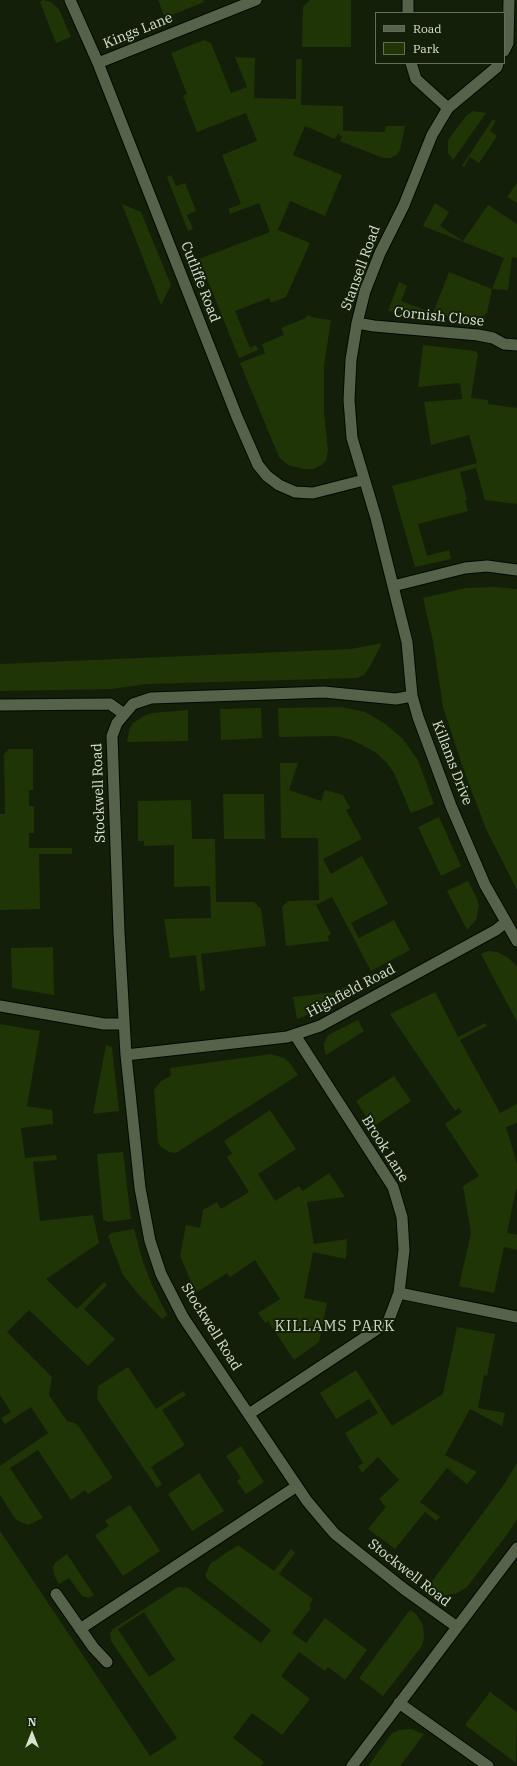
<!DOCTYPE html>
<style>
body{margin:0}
#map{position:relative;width:517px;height:1766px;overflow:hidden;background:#141f09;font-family:"IBM Plex Serif",serif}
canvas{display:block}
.legend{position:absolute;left:375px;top:12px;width:130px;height:52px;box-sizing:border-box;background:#141f09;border:1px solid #626d59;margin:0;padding:5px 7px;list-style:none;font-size:12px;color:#d8e1d2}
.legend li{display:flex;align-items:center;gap:8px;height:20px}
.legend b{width:20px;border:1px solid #626d59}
.north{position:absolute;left:12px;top:1714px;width:40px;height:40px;-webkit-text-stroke:3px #141f09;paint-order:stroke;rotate:0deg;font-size:11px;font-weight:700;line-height:16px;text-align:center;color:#d8e1d2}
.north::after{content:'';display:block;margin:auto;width:14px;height:18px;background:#d8e1d2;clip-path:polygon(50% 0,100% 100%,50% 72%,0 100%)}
</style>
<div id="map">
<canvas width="517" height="1766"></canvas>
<ul class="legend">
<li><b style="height:5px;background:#546349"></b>Road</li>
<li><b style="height:11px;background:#1f3506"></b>Park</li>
</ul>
<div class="north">N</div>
</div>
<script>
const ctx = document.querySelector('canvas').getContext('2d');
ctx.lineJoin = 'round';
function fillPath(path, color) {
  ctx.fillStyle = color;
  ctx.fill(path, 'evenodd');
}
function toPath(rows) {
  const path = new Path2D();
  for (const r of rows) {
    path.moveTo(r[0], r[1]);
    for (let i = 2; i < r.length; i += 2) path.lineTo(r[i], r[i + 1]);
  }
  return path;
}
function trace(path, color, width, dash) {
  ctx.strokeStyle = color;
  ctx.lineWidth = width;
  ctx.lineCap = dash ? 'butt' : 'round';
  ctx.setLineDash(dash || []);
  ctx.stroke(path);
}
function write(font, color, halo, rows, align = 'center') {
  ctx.font = font + ' "IBM Plex Serif",serif';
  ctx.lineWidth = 4;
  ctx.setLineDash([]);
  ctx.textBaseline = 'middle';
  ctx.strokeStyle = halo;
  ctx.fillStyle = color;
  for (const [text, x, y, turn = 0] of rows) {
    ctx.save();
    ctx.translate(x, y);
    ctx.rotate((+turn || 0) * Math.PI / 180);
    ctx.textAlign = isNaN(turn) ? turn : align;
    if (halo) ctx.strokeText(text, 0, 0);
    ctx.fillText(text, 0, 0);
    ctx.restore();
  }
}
fillPath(toPath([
 [43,0,51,2,59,9,71,37,56,43,40,2],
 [158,0,203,0,204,2,165,18],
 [310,0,351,0,351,47,302,47,303,7],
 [204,40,211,43,231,93,247,87,235,57,255,58,254,98,296,99,296,59,302,59,301,105,343,106,343,131,385,132,386,126,405,126,400,150,397,155,390,158,383,158,340,141,342,136,338,134,335,139,305,126,293,155,342,175,325,216,290,201,278,230,310,243,286,297,271,303,269,298,235,311,250,348,256,345,258,350,239,358,199,259,270,232,259,203,230,214,228,209,241,204,222,155,257,141,246,113,197,132,183,96,187,94,171,53],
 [473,111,486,113,453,160,448,153,448,140,466,116],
 [493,119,496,121,490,131,497,136,479,163,470,157,464,167,462,166],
 [171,175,176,186,185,183,196,211,187,215,193,229,188,231,167,177],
 [517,183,517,203,507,197],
 [435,203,449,212,440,226,463,241,488,205,517,224,517,258,512,257,508,290,492,289,487,313,480,319,388,311,399,282,407,286,401,301,433,313,449,272,492,289,504,258,423,226],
 [122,204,141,212,171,285,161,305],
 [307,315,316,318,331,320,324,366,324,412,328,450,326,460,322,465,313,469,303,469,288,465,279,457,240,363,265,353,262,344,284,335,281,328,306,318],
 [423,345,475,351,478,354,471,398,488,400,488,404,517,408,517,504,485,500,476,468,460,472,467,500,465,501,468,511,418,524,427,556,449,550,451,559,415,567,392,486,477,463,469,435,431,445,424,402,462,399,460,383,418,387],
 [495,587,517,589,517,890,486,829,463,768,443,707,433,641,423,598,466,588],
 [382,643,370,666,364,675,357,678,146,684,112,689,0,691,0,664,351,649],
 [341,707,365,712,384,723,402,738,418,760,434,804,411,813,394,773,386,762,375,752,352,740,336,736,279,737,278,708],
 [261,708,262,738,221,740,220,709],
 [188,710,188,741,127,742,129,730,133,723,144,716,152,713],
 [9,749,33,749,33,790,29,790,29,806,34,806,34,833,29,833,29,848,72,848,72,854,39,854,40,909,0,910,0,814,5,814,4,754],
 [280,763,298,763,289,790,321,801,325,790,343,795,350,808,346,810,362,839,323,859,331,874,362,856,388,904,351,923,359,938,394,920,410,950,371,971,332,897,316,905,331,934,328,936,329,941,286,946,282,907,288,901,319,900,318,838,281,838],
 [223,794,264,794,265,839,224,839],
 [191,800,192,839,215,839,216,902,254,902,261,909,266,946,201,954,205,990,200,991,196,955,170,958,164,919,211,918,210,886,174,887,174,845,144,846,144,841,138,841,138,801],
 [439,817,461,866,441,876,418,827],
 [468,881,477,899,479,905,476,920,467,930,447,891],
 [53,947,54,995,12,988,11,948],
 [488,951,497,952,507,957,517,966,517,1022,481,954],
 [353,983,358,990,314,1012,297,1019,293,997,336,992],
 [435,992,458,1037,485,1023,487,1026,460,1040,500,1113,517,1104,517,1123,506,1127,517,1164,517,1189,516,1189,507,1233,517,1235,517,1250,504,1247,494,1293,459,1286,471,1233,463,1186,479,1176,445,1124,462,1112,459,1108,455,1111,390,1014],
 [358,1020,364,1031,326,1055,324,1049,324,1044,328,1035],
 [0,1024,40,1031,27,1106,52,1110,53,1124,21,1128,25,1158,56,1155,57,1160,33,1162,40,1221,93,1215,99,1243,46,1279,77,1309,104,1282,107,1285,84,1309,115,1339,88,1366,29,1310,7,1332,52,1377,49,1395,67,1421,75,1423,80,1428,113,1478,88,1494,85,1490,71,1500,38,1450,10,1468,43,1518,28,1525,16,1520,0,1495,0,1466,48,1433,31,1407,5,1424,1,1418,11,1412,0,1395],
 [106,1045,112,1047,119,1111,93,1114],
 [271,1054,284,1058,289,1062,298,1075,176,1153,169,1152,160,1146,158,1142,154,1090,161,1081,171,1076,170,1068],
 [394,1076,411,1101,373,1127,356,1101],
 [270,1110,296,1149,258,1174,275,1201,299,1186,303,1191,329,1173,345,1197,307,1202,314,1244,347,1239,346,1259,313,1252,304,1298,327,1303,319,1342,294,1360,268,1321,265,1323,258,1313,280,1299,255,1260,230,1277,227,1273,196,1293,180,1256,186,1225,200,1228,203,1210,217,1202,221,1209,249,1192,227,1157,232,1153,224,1141],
 [123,1152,131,1219,108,1222,103,1219,97,1154],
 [134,1229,143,1262,152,1285,167,1315,162,1319,138,1294,123,1275,108,1236,111,1233],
 [457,1327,495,1334,487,1376,484,1375,478,1408,505,1413,502,1426,470,1409,445,1455,477,1472,467,1484,447,1468,420,1502,440,1517,436,1521,425,1512,395,1549,368,1529,386,1507,379,1499,399,1480,378,1457,362,1473,358,1466,363,1463,345,1433,378,1413,369,1399,336,1419,320,1393,356,1370,392,1426,443,1394],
 [128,1367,156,1409,183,1391,186,1395,162,1410,185,1445,151,1467,162,1484,157,1488,97,1399,98,1386],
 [241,1446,264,1482,246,1494,237,1481,241,1478,226,1456],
 [517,1463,517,1519,506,1536,466,1588,457,1593,444,1596,434,1594,427,1588,503,1486],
 [199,1473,224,1511,192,1531,168,1494],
 [130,1505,160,1551,123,1576,95,1535,109,1526,105,1521],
 [0,1531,150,1756,177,1738,111,1641,110,1633,113,1629,178,1587,181,1587,188,1588,261,1643,271,1630,206,1578,206,1574,210,1564,238,1545,274,1571,291,1549,295,1553,279,1574,313,1599,309,1606,311,1608,292,1633,306,1643,325,1618,367,1650,345,1680,328,1667,325,1671,299,1652,281,1676,310,1699,282,1735,252,1713,233,1738,264,1762,261,1766,0,1766],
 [144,1612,175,1660,149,1677,118,1629],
 [67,1554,94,1595,89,1598,82,1596,69,1578,59,1584,54,1575,53,1567,55,1563],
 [410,1610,416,1614,423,1625,424,1638,422,1646,383,1696,359,1678],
 [490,1692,517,1712,516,1763,465,1725],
 [411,1729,424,1734,400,1766,368,1766,392,1733,399,1730]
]), '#1f3506');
const service = toPath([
 [0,705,110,704,124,714]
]);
const minor = toPath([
 [70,0,98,63,237,417,258,465,267,476,279,485,295,492,313,493,364,480],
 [408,13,408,0],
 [504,51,508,43,509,0],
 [98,63,256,0],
 [411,63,416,79,448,108],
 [498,63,497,67,448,108,432,135,404,205,380,253,365,291,357,323,351,360,349,400,352,438,376,518,407,642,412,696,418,717,451,806,485,885,517,941],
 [357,323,374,326,478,335,493,338,504,344,517,345],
 [393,586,465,568,487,566,517,570],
 [412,696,396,699,324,692,269,694,151,698,133,704,117,723,112,736,119,932,126,1055,140,1188,150,1241,161,1274,183,1317,307,1501,328,1526,335,1534,404,1589,457,1627],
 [0,1006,104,1024,124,1024],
 [126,1055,287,1037,320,1026,496,930,506,922],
 [399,1293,517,1317],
 [249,1414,388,1322,399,1293,404,1250,402,1217,393,1187,295,1035],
 [56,1594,93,1647,107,1662],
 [80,1629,297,1486],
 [399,1703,488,1766],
 [352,1766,517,1548]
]);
trace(service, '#020900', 13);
trace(minor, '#020900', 13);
trace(service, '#546349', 11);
trace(minor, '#546349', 11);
write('14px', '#d8e1d2', '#141f09', [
 ["Kings Lane",138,31,-22],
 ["Stansell Road",361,268,-70],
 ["Cutliffe Road",200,282,69],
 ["Cornish Close",439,317,6],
 ["Killams Drive",452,763,69],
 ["Stockwell Road",99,793,-92],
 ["Highfield Road",351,991,-28],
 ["Brook Lane",385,1149,58],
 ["Stockwell Road",211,1327,58],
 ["Stockwell Road",409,1573,38]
]);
ctx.letterSpacing = '1px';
write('15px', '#c9dabd', '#141f09', [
 ["KILLAMS PARK",335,1327]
]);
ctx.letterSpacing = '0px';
</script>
